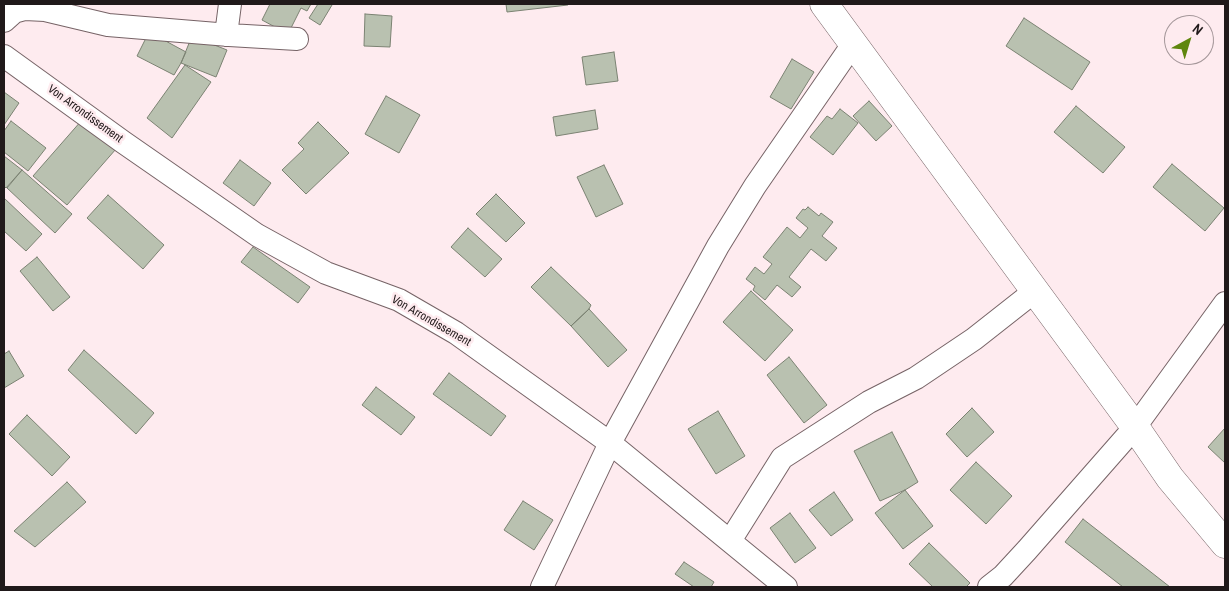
<!DOCTYPE html>
<style>
body{margin:0}
#map{position:relative;width:1229px;height:591px;overflow:hidden;background:#feebef;font-family:"Archivo Narrow",sans-serif}
canvas{display:block}
.frame{position:absolute;inset:0;border:5px solid #20191a;pointer-events:none}
.north{position:absolute;left:1164px;top:15px;width:50px;height:50px;box-sizing:border-box;background:#feebef;border:1px solid #a5979a;border-radius:50%;rotate:39deg;font-size:14px;font-weight:700;line-height:20px;text-align:center;color:#20191a}
.north::after{content:'';display:block;margin:auto;width:18px;height:22px;background:#5f860d;clip-path:polygon(50% 0,100% 100%,50% 72%,0 100%)}
</style>
<div id="map">
<canvas width="1229" height="591"></canvas>
<div class="frame"></div>
<div class="north">N</div>
</div>
<script>
const ctx = document.querySelector('canvas').getContext('2d');
ctx.lineJoin = 'round';
function fillPath(path, color) {
  ctx.fillStyle = color;
  ctx.fill(path, 'evenodd');
}
function toPath(rows) {
  const path = new Path2D();
  for (const r of rows) {
    path.moveTo(r[0], r[1]);
    for (let i = 2; i < r.length; i += 2) path.lineTo(r[i], r[i + 1]);
  }
  return path;
}
function trace(path, color, width, dash) {
  ctx.strokeStyle = color;
  ctx.lineWidth = width;
  ctx.lineCap = dash ? 'butt' : 'round';
  ctx.setLineDash(dash || []);
  ctx.stroke(path);
}
function write(font, color, halo, rows, align = 'center') {
  ctx.font = font + ' "Archivo Narrow",sans-serif';
  ctx.lineWidth = 5;
  ctx.setLineDash([]);
  ctx.textBaseline = 'middle';
  ctx.strokeStyle = halo;
  ctx.fillStyle = color;
  for (const [text, x, y, turn = 0] of rows) {
    ctx.save();
    ctx.translate(x, y);
    ctx.rotate((+turn || 0) * Math.PI / 180);
    ctx.textAlign = isNaN(turn) ? turn : align;
    if (halo) ctx.strokeText(text, 0, 0);
    ctx.fillText(text, 0, 0);
    ctx.restore();
  }
}
const building = toPath([
 [270,4,311,4,307,11,301,8,288,34,262,20,270,4],
 [318,4,331,4,332,5,320,25,309,18,318,4],
 [506,4,568,4,568,5,507,12,506,4],
 [365,14,392,16,390,47,364,46,365,14],
 [1024,18,1090,62,1072,90,1006,46,1024,18],
 [149,32,186,52,181,63,174,75,137,56,149,32],
 [192,36,227,50,216,77,181,63,192,36],
 [614,52,618,81,586,85,582,57,614,52],
 [792,59,814,72,791,109,770,97,792,59],
 [185,65,211,82,172,138,147,118,185,65],
 [4,92,19,103,4,125,4,92],
 [386,96,420,115,399,153,365,134,386,96],
 [869,101,892,126,876,141,853,116,869,101],
 [1076,106,1125,147,1103,173,1054,132,1076,106],
 [840,109,858,123,833,155,810,137,827,116,832,119,840,109],
 [595,110,598,129,556,136,553,117,595,110],
 [82,120,116,149,67,205,33,176,82,120],
 [11,121,46,148,28,171,4,152,4,131,11,121],
 [318,122,349,153,306,194,282,170,304,149,298,143,318,122],
 [4,156,22,170,6,188,4,186,4,156],
 [240,160,271,183,254,206,223,183,240,160],
 [1172,164,1224,208,1205,231,1153,187,1172,164],
 [604,165,623,204,596,217,577,177,604,165],
 [22,170,72,214,55,233,7,188,22,170],
 [496,194,525,223,506,242,476,214,496,194],
 [108,195,164,245,143,269,87,218,108,195],
 [4,198,42,234,26,251,4,231,4,198],
 [808,207,819,216,821,213,833,222,822,236,837,248,826,261,811,249,789,277,801,287,792,297,777,285,765,300,753,290,755,286,746,279,755,267,764,274,772,264,763,257,787,227,800,238,808,228,796,218,803,209,805,210,808,207],
 [468,228,502,259,485,277,451,247,468,228],
 [253,247,310,287,298,303,241,262,253,247],
 [37,257,70,297,53,311,20,271,37,257],
 [551,267,591,305,589,309,571,326,531,287,551,267],
 [751,291,793,330,765,361,723,322,751,291],
 [589,309,627,350,608,367,571,326,589,309],
 [84,350,154,413,136,434,68,370,84,350],
 [9,351,24,376,4,388,4,354,9,351],
 [789,357,827,405,804,423,767,375,789,357],
 [449,373,506,416,491,436,433,394,449,373],
 [376,387,415,417,401,435,362,405,376,387],
 [972,408,994,432,967,457,946,434,972,408],
 [718,411,745,456,716,474,688,429,718,411],
 [27,415,70,457,52,476,9,434,27,415],
 [1225,428,1225,463,1208,447,1225,428],
 [892,432,918,482,905,490,880,501,854,451,892,432],
 [976,462,1012,496,986,524,950,490,976,462],
 [67,482,86,502,35,547,14,531,67,482],
 [905,490,933,526,903,549,875,513,905,490],
 [834,492,853,520,831,536,809,510,834,492],
 [523,501,553,520,534,550,504,530,523,501],
 [790,513,816,548,795,563,770,528,790,513],
 [1083,519,1170,587,1123,587,1065,542,1083,519],
 [929,543,970,583,966,587,933,587,909,564,929,543],
 [684,562,714,582,711,587,694,587,675,574,684,562]
]);
fillPath(building, '#b9c1b0');
trace(building, '#7b8272', 1);
const minor = toPath([
 [4,21,14,12,25,9,45,10,108,25,229,35,297,39],
 [226,35,230,4],
 [4,56,123,142,257,235,326,273,399,300,456,333,610,443,786,587],
 [730,541,782,458,869,402,916,378,974,339,1035,291],
 [542,587,610,443,718,246,755,186,853,44],
 [989,587,1003,576,1027,550,1135,427,1225,303]
]);
const tertiary = toPath([
 [824,4,1135,427,1170,478,1225,544]
]);
trace(minor, '#766366', 24);
trace(tertiary, '#766366', 29);
trace(minor, '#fff', 22);
trace(tertiary, '#fff', 28);
write('12px', '#20191a', '#feebef', [
 ["Von Arrondissement",85,114,36],
 ["Von Arrondissement",431,321,30]
]);
</script>
